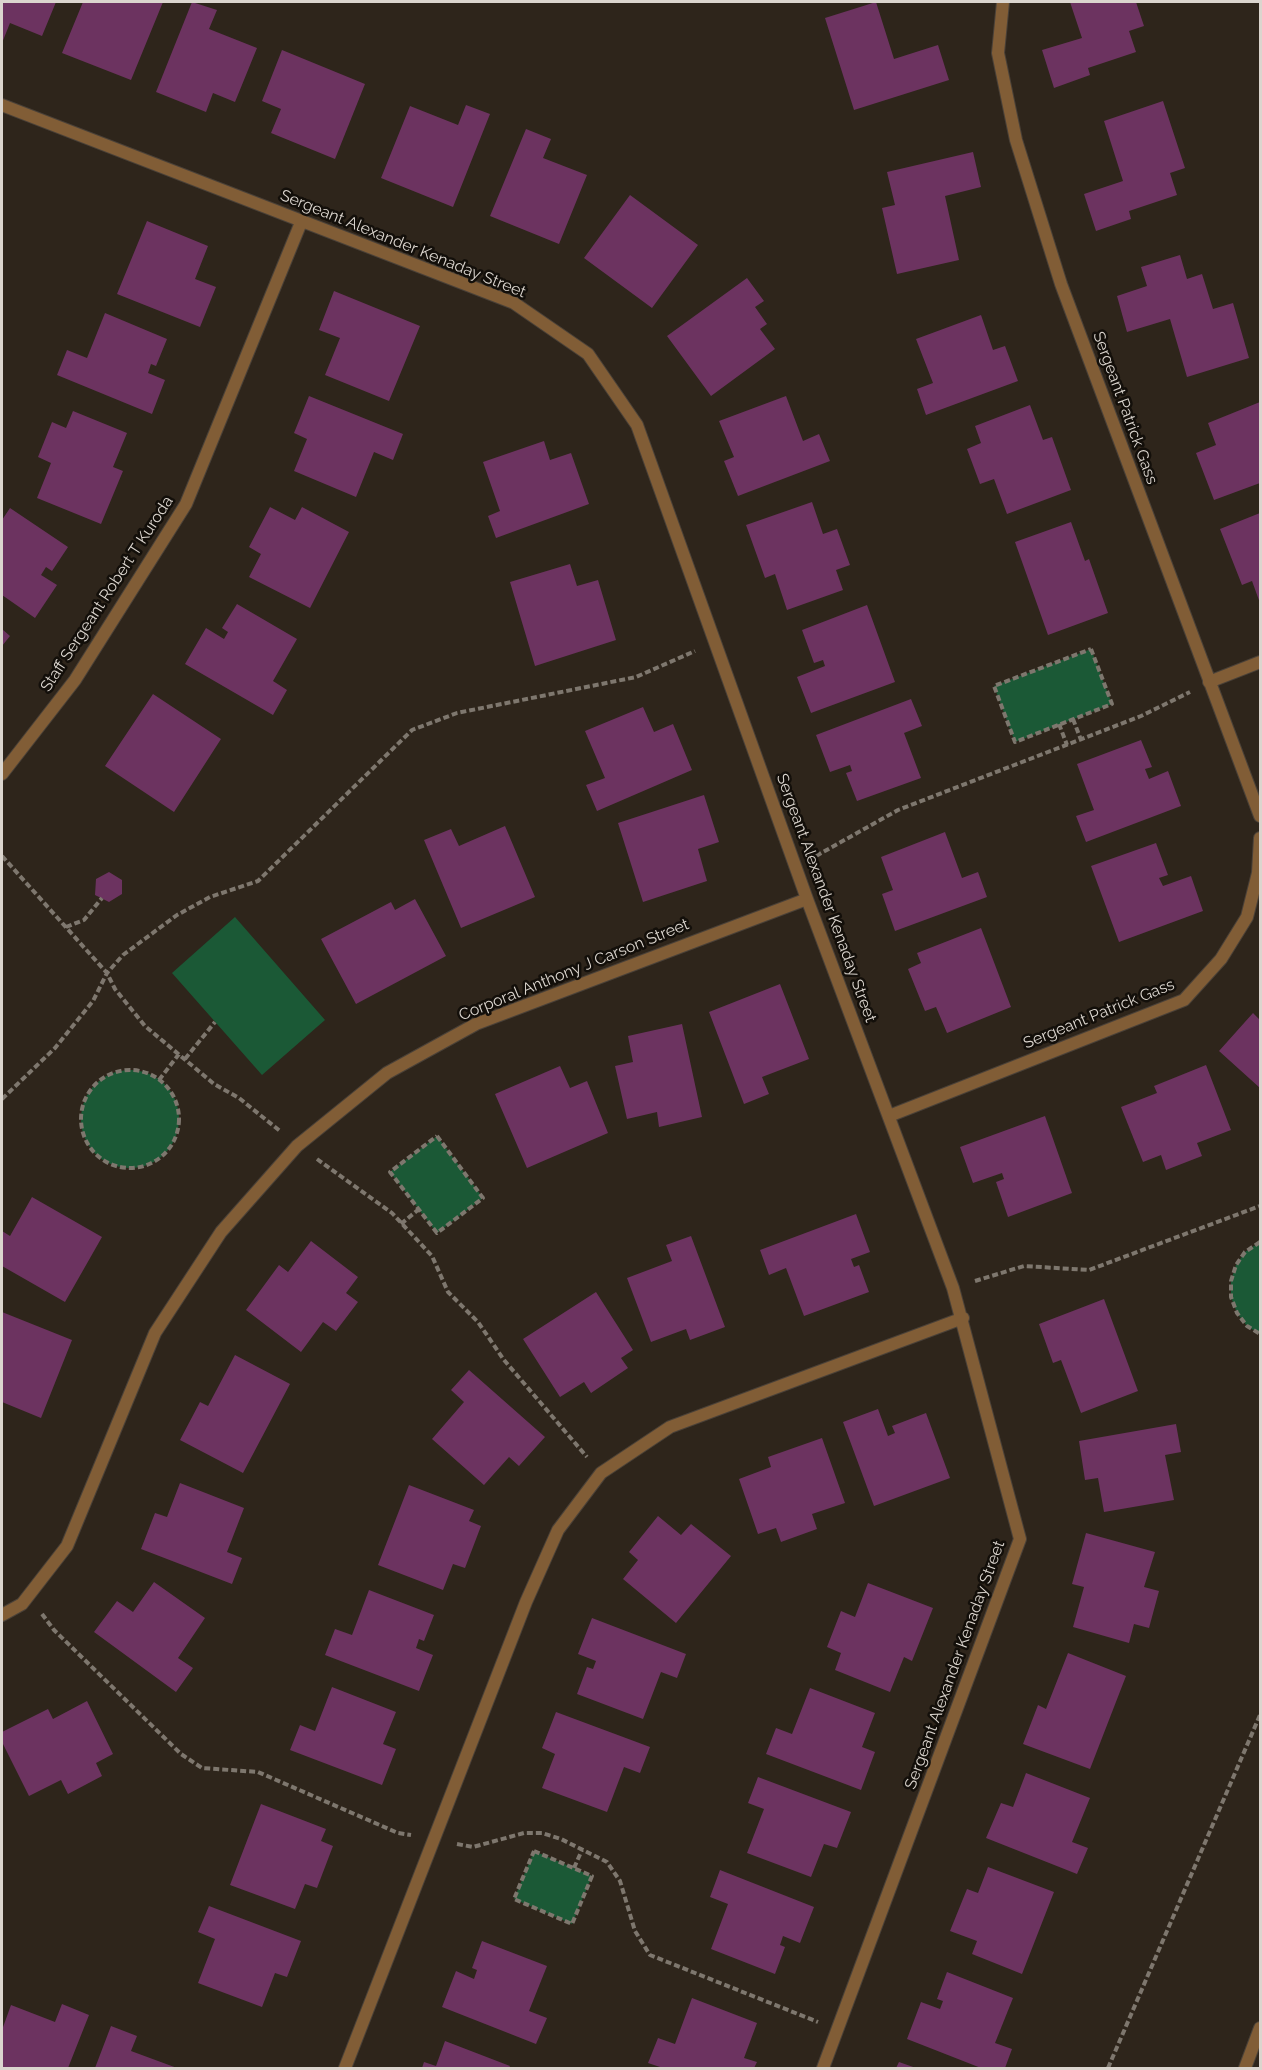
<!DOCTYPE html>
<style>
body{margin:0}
#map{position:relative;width:1262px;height:2070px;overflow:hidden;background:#2e251b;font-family:Raleway,sans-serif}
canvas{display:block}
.frame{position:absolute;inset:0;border:3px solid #dbd5ce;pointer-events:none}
</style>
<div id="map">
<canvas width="1262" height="2070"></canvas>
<div class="frame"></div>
</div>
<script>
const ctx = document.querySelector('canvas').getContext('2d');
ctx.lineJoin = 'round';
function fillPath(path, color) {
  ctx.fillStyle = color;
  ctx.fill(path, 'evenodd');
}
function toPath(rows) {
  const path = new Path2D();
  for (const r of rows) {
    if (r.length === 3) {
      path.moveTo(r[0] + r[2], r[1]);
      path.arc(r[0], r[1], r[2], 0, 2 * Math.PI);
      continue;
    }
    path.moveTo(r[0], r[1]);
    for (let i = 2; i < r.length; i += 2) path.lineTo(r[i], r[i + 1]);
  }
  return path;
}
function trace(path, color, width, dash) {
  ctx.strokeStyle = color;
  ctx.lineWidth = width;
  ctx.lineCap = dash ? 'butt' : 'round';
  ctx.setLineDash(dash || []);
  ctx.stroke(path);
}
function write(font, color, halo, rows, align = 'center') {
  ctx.font = font + ' Raleway,sans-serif';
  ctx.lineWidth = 5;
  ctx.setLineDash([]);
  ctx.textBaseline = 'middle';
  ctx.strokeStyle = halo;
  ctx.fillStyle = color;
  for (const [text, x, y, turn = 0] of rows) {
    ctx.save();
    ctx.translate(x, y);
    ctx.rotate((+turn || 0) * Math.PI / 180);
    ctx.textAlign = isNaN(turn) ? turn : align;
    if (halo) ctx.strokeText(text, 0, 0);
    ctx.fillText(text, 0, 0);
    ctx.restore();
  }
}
fillPath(toPath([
 [1091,649,1112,704,1015,742,994,686],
 [235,917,325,1020,262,1075,172,973],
 [130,1119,49],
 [437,1136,483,1198,437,1233,390,1172],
 [1260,1242,1260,1334,1247,1326,1237,1313,1231,1297,1231,1281,1236,1265,1245,1252],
 [534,1851,592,1876,572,1924,514,1899]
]), '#1b5936');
fillPath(toPath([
 [2,2,56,2,42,36,10,23,2,43],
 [83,2,163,2,131,80,62,53],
 [192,2,217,10,209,29,257,48,235,102,213,93,206,112,156,92],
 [876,2,894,59,938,45,949,80,854,110,825,18],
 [1070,2,1136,2,1144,26,1129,31,1136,52,1088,68,1090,75,1054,88,1042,50,1082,38],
 [282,50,365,84,335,159,271,133,281,109,262,101],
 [1163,101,1185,168,1170,173,1177,195,1129,211,1131,219,1096,231,1084,194,1123,181,1104,121],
 [466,105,490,114,453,207,381,178,410,106,458,125],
 [526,129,551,139,543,158,587,175,559,244,490,216],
 [973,152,981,187,945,196,959,260,897,274,882,208,895,205,887,172],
 [630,195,698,245,652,308,584,258],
 [147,221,208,246,195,279,216,287,200,327,117,294],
 [1180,255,1187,279,1202,274,1213,309,1233,303,1249,358,1187,377,1170,319,1127,332,1117,296,1147,286,1141,267],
 [747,278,764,301,755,307,767,324,760,329,775,349,711,396,667,336],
 [334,291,420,326,389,401,325,375,340,338,319,330],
 [105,313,167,339,156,366,151,364,148,373,165,380,152,414,57,375,67,350,87,358],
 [981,315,993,350,1005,346,1018,381,926,415,917,389,933,383,916,339],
 [309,396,403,434,393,460,374,452,356,497,294,471,307,439,294,433],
 [786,396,803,441,819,434,830,461,738,496,724,461,734,457,719,421],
 [1260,402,1260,483,1214,500,1196,453,1216,445,1208,423],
 [1030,405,1043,440,1052,437,1071,490,1007,514,994,479,980,484,967,449,981,443,975,426],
 [73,411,127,433,113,467,123,471,101,524,37,498,51,463,38,457,52,422,66,428],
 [544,441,550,460,571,453,589,504,496,538,488,516,500,511,483,462],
 [812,502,823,534,837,529,850,565,836,570,843,590,787,610,775,574,765,578,746,525],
 [270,507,295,520,302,507,349,532,310,608,249,577,261,554,249,547],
 [10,508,68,547,52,571,46,567,41,575,57,585,35,618,2,595,2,520],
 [1260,513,1260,603,1252,581,1242,585,1220,529],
 [1071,522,1085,561,1089,559,1108,613,1048,635,1015,542],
 [570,564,577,586,598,580,616,640,535,666,510,582],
 [237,604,297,639,273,681,287,690,273,715,185,664,206,628,224,639,228,632,222,628],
 [867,605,895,682,811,713,797,677,825,666,823,660,814,663,802,630],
 [2,629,10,636,2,646],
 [153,694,221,739,174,812,105,766],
 [911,699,922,726,904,733,921,778,857,801,846,773,852,771,850,765,830,772,816,735],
 [643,707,654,732,673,724,692,770,597,811,586,785,605,778,585,731],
 [1141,740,1152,767,1145,769,1149,779,1168,771,1181,806,1086,842,1076,816,1094,810,1077,764],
 [704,795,719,842,698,849,707,881,643,902,618,823],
 [505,826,535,897,461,928,424,840,451,829,459,846],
 [945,832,962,878,978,872,987,897,895,931,882,894,893,890,881,857],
 [1156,843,1168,875,1159,878,1163,886,1191,876,1203,911,1119,942,1091,866],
 [109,872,122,880,122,894,109,902,95,895,96,879],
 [415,899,446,956,356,1004,321,939,391,902,395,910],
 [981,928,1011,1007,947,1033,936,1007,925,1011,908,969,921,963,917,953],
 [780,984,809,1059,762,1077,769,1094,744,1104,709,1012],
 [1253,1013,1260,1020,1260,1088,1219,1051],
 [682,1024,702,1117,659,1127,657,1112,627,1119,615,1066,633,1062,628,1036],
 [1206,1065,1231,1130,1197,1143,1202,1156,1166,1170,1161,1155,1143,1162,1121,1107,1157,1093,1154,1086],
 [560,1066,570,1088,587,1081,608,1133,527,1168,495,1094],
 [1045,1116,1072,1193,1008,1217,996,1182,1004,1179,1002,1173,973,1183,960,1147],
 [32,1197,102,1237,65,1302,2,1266,2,1231,10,1236],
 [856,1214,870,1252,851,1259,854,1267,859,1265,869,1292,804,1316,786,1268,769,1275,760,1250],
 [691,1236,725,1327,690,1340,686,1329,651,1342,627,1278,672,1261,666,1245],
 [311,1241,358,1277,346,1293,358,1302,336,1331,323,1322,301,1352,246,1310,279,1265,288,1272],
 [596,1292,633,1350,621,1358,628,1368,591,1393,584,1382,560,1397,523,1339],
 [1104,1299,1138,1391,1081,1413,1061,1360,1053,1363,1039,1324],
 [2,1312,72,1340,41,1418,2,1402],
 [235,1355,290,1384,243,1473,180,1440,200,1402,208,1406],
 [469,1370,545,1437,519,1466,509,1457,484,1485,432,1439,464,1402,451,1390],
 [878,1409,888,1436,895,1433,892,1426,926,1413,950,1478,874,1506,843,1422],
 [1176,1424,1181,1452,1165,1455,1174,1500,1104,1512,1098,1478,1085,1480,1079,1441],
 [822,1438,845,1503,812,1514,817,1529,781,1542,776,1528,758,1534,739,1479,771,1467,768,1457],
 [180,1483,244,1508,227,1552,242,1558,232,1584,141,1549,155,1513,167,1517],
 [409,1485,474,1510,469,1521,481,1526,465,1568,453,1564,443,1590,378,1565],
 [658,1516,681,1535,691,1524,731,1556,676,1623,623,1579,638,1560,629,1552],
 [1086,1533,1155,1552,1144,1587,1159,1591,1149,1628,1134,1624,1129,1643,1073,1627,1084,1587,1072,1584],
 [154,1582,205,1618,178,1658,193,1668,176,1692,94,1632,117,1601,133,1612],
 [868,1583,933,1608,912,1661,904,1657,890,1692,835,1670,841,1653,827,1647,841,1611,855,1617],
 [369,1590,434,1615,424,1641,419,1639,416,1648,433,1655,419,1691,325,1655,335,1629,352,1635],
 [592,1618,686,1654,677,1678,661,1672,643,1719,577,1694,587,1667,593,1669,596,1661,578,1654],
 [1068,1653,1126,1676,1090,1769,1023,1744,1038,1705,1046,1709],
 [332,1687,396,1712,383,1744,396,1749,382,1785,290,1750,300,1725,315,1731],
 [810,1688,875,1713,862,1747,875,1752,861,1790,766,1754,776,1728,792,1734],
 [87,1701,113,1754,96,1763,102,1776,68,1794,61,1780,29,1796,2,1742,2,1732,48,1709,53,1719],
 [556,1712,650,1747,640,1773,624,1767,607,1812,542,1788,555,1754,542,1748],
 [1026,1773,1090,1798,1072,1842,1088,1848,1077,1874,986,1838,1001,1803,1013,1807],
 [758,1777,851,1812,837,1848,824,1844,811,1877,747,1853,764,1809,748,1803],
 [261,1804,326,1829,321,1841,333,1846,317,1888,305,1884,295,1909,230,1885],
 [988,1867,1054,1892,1022,1974,972,1954,977,1941,950,1931,967,1889,978,1893],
 [720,1870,814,1907,800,1943,783,1936,780,1945,785,1947,775,1974,711,1949,728,1904,710,1897],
 [209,1906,301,1941,287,1977,275,1973,262,2007,198,1983,215,1939,198,1932],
 [482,1941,547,1966,529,2011,547,2018,536,2044,442,2007,456,1971,474,1979,477,1970,472,1968],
 [947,1972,1013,1998,995,2043,1012,2049,1005,2068,981,2068,907,2039,921,2002,940,2009,943,2001,937,1999],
 [692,1998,757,2023,744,2058,757,2062,754,2068,663,2068,648,2063,658,2038,675,2044],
 [62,2004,89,2015,68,2068,2,2068,2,2030,11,2005,55,2022],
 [111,2026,137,2036,131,2051,177,2068,95,2068],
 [445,2041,510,2066,509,2068,422,2068,424,2062,436,2066],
 [899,2062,916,2068,896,2068]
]), '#6c3360');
const minor = toPath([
 [1003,2,998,53,1016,140,1061,284,1260,816],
 [2,105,514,303,588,354,637,425,807,899,953,1288,1020,1539,823,2068],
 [1209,682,1260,662],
 [2,774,75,680,186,504,302,220],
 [889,1116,1184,1000,1221,959,1247,917,1258,873,1260,838],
 [2,1615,22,1604,67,1546,155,1333,221,1232,297,1146,387,1073,476,1024,807,899],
 [345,2068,526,1602,558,1530,601,1473,670,1427,963,1318]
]);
const tertiary = toPath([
 [1245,2068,1260,2028]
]);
trace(minor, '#4a4138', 14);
trace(tertiary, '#4a4138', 14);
trace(toPath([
 [1091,649,1112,704,1015,742,994,686,1091,649],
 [1073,719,1081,740],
 [1059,724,1067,745],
 [2,856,107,973,115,989,145,1026,214,1084,239,1098,280,1131],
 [816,856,898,810,1141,716,1190,692],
 [66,927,84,920,102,898],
 [185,1059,215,1022],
 [130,1119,49],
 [159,1080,179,1054],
 [2,1099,55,1048,93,1001,107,973,123,955,177,915,210,897,258,881,412,730,457,713,636,677,695,651],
 [437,1136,483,1198,437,1233,390,1172,437,1136],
 [317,1159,392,1213,432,1256,448,1292,478,1322,504,1360,587,1457],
 [401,1224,419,1209],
 [1260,1242,1245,1252,1236,1265,1231,1281,1231,1297,1237,1313,1247,1326,1260,1334],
 [975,1281,1024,1266,1089,1270,1260,1206],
 [42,1614,54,1630,181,1754,202,1768,258,1772,398,1833,411,1835],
 [457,1844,473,1847,524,1833,542,1833,561,1839,607,1862,620,1881,635,1931,650,1955,818,2022],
 [534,1851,592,1876,572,1924,514,1899,534,1851],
 [574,1868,582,1850],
 [1108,2068,1260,1715]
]), '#7e776e', 4, [6, 3]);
trace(minor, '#815d36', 12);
trace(tertiary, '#815d36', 12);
write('16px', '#dbd5ce', '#130f0a', [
 ["Sergeant Alexander Kenaday Street",403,244,22],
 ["Sergeant Patrick Gass",1125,408,70],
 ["Staff Sergeant Robert T Kuroda",107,594,-57],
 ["Sergeant Alexander Kenaday Street",826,898,70],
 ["Corporal Anthony J Carson Street",574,970,-22],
 ["Sergeant Patrick Gass",1099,1014,-22],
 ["Sergeant Alexander Kenaday Street",955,1665,-70]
]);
</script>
